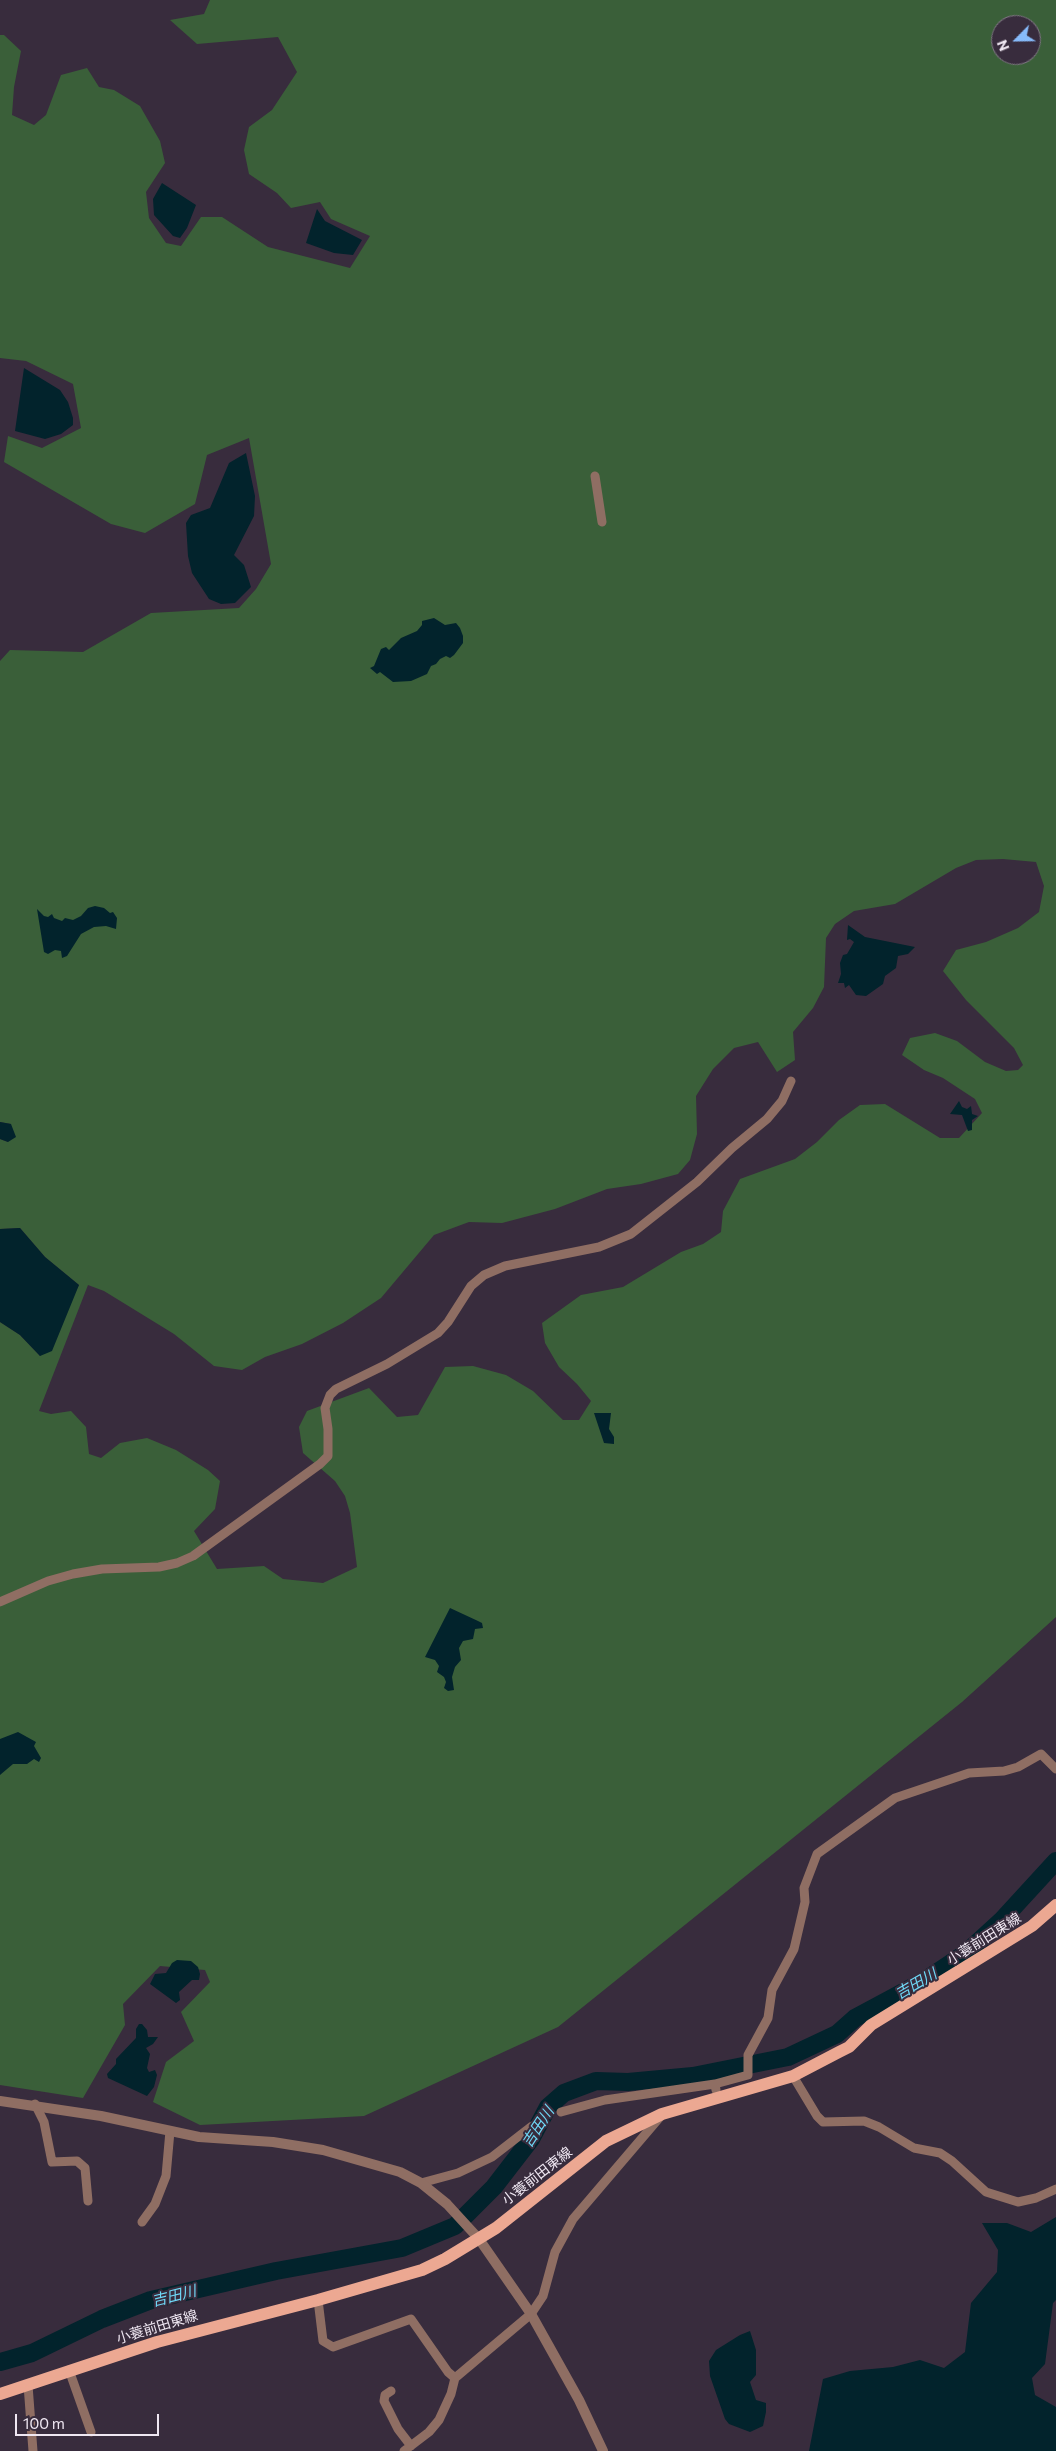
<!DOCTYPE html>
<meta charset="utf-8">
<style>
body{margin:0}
#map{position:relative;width:1056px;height:2451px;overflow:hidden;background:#382c3d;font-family:Commissioner,sans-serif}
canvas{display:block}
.north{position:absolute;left:991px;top:15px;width:50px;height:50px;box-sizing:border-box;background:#382c3d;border:1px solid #817785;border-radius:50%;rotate:247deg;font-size:14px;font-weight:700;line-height:20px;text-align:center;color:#efe7f2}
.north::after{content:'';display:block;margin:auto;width:18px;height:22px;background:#87bbfb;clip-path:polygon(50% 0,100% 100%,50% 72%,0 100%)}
.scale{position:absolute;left:15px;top:2414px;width:144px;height:22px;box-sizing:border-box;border:2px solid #efe7f2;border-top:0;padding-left:6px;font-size:15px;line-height:18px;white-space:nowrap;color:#efe7f2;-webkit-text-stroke:4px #382c3d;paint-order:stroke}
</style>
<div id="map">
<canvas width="1056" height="2451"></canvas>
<div class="north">N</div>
<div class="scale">100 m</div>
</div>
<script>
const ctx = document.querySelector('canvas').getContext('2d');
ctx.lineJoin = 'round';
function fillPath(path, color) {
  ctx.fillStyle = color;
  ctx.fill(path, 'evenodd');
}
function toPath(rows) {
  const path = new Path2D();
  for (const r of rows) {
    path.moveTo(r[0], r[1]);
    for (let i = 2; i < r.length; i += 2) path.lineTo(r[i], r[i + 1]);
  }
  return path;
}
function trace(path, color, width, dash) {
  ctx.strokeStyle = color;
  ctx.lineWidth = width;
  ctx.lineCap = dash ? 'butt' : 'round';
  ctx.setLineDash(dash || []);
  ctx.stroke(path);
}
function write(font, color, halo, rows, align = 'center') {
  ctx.font = font + ' Commissioner,"Noto Sans JP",sans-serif';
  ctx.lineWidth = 4;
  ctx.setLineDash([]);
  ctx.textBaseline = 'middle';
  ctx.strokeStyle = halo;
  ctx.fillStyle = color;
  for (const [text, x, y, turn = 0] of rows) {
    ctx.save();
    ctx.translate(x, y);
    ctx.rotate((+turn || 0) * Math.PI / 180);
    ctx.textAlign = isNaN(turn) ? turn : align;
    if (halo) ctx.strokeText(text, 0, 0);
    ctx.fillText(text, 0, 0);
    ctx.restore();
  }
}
fillPath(toPath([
 [210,0,1056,0,1056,1617,962,1702,558,2027,364,2116,200,2125,153,2102,166,2062,194,2041,181,2012,210,1982,205,1970,160,1966,123,2004,125,2025,83,2098,0,2085,0,1322,20,1335,40,1356,79,1285,45,1257,20,1228,0,1229,0,1139,8,1142,11,1124,0,1122,0,661,10,650,83,652,151,613,239,608,256,589,271,564,249,438,207,455,195,504,145,533,111,524,4,462,8,436,42,448,81,428,73,384,26,361,0,358,0,35,4,35,21,51,14,87,12,115,34,125,46,115,61,75,87,68,99,87,114,90,140,106,160,141,165,163,146,192,149,218,166,243,181,246,201,217,222,217,268,247,350,268,370,236,331,219,320,202,291,208,277,193,249,174,244,150,249,127,272,110,297,72,278,37,197,44,170,20,204,14],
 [1001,25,1031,25,1031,55,1001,55],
 [1003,859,1036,862,1044,886,1039,912,1018,928,986,942,956,950,943,971,966,1000,1014,1048,1023,1065,1018,1070,1006,1071,985,1062,957,1041,935,1033,910,1038,902,1055,924,1070,943,1078,975,1099,982,1113,959,1138,940,1138,885,1104,860,1105,839,1120,817,1142,795,1159,740,1179,723,1211,721,1232,703,1244,681,1252,623,1287,581,1295,542,1323,545,1343,559,1367,577,1384,591,1401,579,1420,563,1420,533,1391,506,1375,473,1366,445,1367,418,1415,397,1417,369,1388,307,1411,299,1427,303,1453,335,1481,345,1496,350,1513,357,1567,323,1583,283,1579,264,1566,217,1569,194,1531,215,1509,220,1481,208,1470,176,1450,147,1438,120,1443,101,1458,89,1454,86,1427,71,1411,51,1414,39,1411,88,1285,104,1291,174,1334,214,1366,242,1370,265,1357,302,1344,343,1323,381,1298,434,1235,469,1222,502,1223,555,1209,607,1189,641,1184,678,1174,690,1160,697,1134,696,1096,713,1069,734,1048,758,1042,777,1072,795,1060,793,1032,813,1008,824,987,826,938,835,924,854,911,895,904,956,868,976,860]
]), '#3a5f39');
fillPath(toPath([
 [162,183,196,205,187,228,180,238,173,236,154,215,153,199],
 [317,209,325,221,362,240,353,255,334,253,306,243],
 [24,368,60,390,68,402,73,418,73,425,61,434,45,439,15,431],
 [246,453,255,496,254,516,234,555,244,565,251,587,235,603,221,604,209,599,192,573,188,556,186,523,191,515,210,508,229,463],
 [434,618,445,625,456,623,460,628,463,636,463,643,454,655,450,658,446,656,440,659,436,664,431,666,427,674,411,681,393,682,380,672,377,674,370,668,374,666,381,649,386,647,389,650,401,638,417,631,422,625,422,621],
 [95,906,104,908,110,913,113,912,117,918,116,929,106,926,94,927,81,934,67,956,62,958,61,951,55,950,48,954,44,952,37,909,44,916,48,917,52,914,54,918,62,921,65,918,73,920,81,916,88,908],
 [848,925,865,937,915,947,908,954,898,956,896,968,885,976,883,984,866,996,856,995,849,985,845,988,844,983,838,983,841,974,840,963,843,955,847,954,854,942,850,939,847,940],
 [959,1101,962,1107,967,1109,971,1106,972,1114,978,1116,972,1120,972,1130,968,1131,962,1115,950,1114],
 [0,1122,11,1124,16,1137,8,1142,0,1139],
 [20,1228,45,1257,79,1285,52,1351,40,1356,20,1335,0,1322,0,1229],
 [594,1413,611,1413,609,1429,614,1437,614,1444,604,1443],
 [450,1608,478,1621,482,1623,483,1628,475,1629,473,1639,463,1641,459,1648,461,1660,455,1667,452,1677,454,1690,448,1691,444,1688,446,1682,444,1677,437,1672,439,1666,435,1660,425,1657],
 [18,1732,36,1742,34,1746,41,1758,39,1762,34,1759,27,1764,13,1764,0,1775,0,1739],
 [177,1960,191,1961,198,1967,200,1974,199,1980,192,1980,179,1992,180,2000,176,2003,150,1984,155,1974,166,1973,172,1963],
 [139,2024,142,2024,147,2030,148,2037,158,2037,153,2044,146,2048,150,2054,147,2068,149,2072,155,2070,157,2075,154,2087,147,2096,108,2078,107,2074,116,2064,116,2059,136,2038,136,2029],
 [1056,2217,1056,2300,1053,2303,1045,2364,1032,2378,1035,2395,1056,2407,1056,2451,809,2451,823,2379,850,2371,893,2367,920,2360,944,2368,965,2352,971,2303,997,2272,998,2250,982,2223,1007,2223,1031,2232],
 [750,2331,756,2350,756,2375,750,2382,756,2400,766,2403,766,2412,763,2426,750,2432,729,2424,725,2419,710,2376,709,2361,716,2350,740,2335]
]), '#02232c');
trace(toPath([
 [0,2362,32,2353,102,2319,151,2300,276,2271,402,2248,455,2226,494,2187,531,2139,548,2107,564,2093,596,2081,628,2082,693,2076,788,2057,837,2034,855,2018,924,1981,966,1953,1001,1921,1056,1861]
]), '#02232c', 18);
trace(toPath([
 [595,476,602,522],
 [0,1602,48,1581,73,1574,102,1569,159,1567,177,1563,193,1556,320,1464,328,1456,328,1429,325,1408,330,1395,336,1389,387,1364,438,1333,448,1322,471,1286,484,1275,505,1266,599,1247,631,1234,697,1182,732,1148,767,1119,782,1101,791,1081],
 [793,2076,817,2116,823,2122,864,2121,879,2127,914,2148,940,2153,952,2161,986,2192,1018,2202,1036,2198,1056,2189],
 [715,2084,748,2075,748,2055,768,2018,772,1990,794,1949,805,1902,804,1888,817,1854,895,1798,969,1773,1004,1771,1018,1767,1041,1754,1056,1769],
 [35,2104,44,2122,52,2162,77,2161,85,2168,88,2201],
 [561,2112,605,2100,715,2084,716,2090],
 [421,2183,458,2173,492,2157,532,2126],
 [142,2222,155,2204,166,2176,170,2131],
 [318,2300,323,2341,333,2347,411,2319,448,2372,455,2378],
 [69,2370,91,2432],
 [28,2385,33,2451],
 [391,2391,385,2395,384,2401,398,2429,411,2446],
 [404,2451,429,2432,439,2420,451,2394,455,2378,531,2314,543,2296,555,2252,573,2219,660,2117]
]), '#8f6e63', 9);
trace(toPath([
 [0,2101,101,2116,199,2137,273,2142,323,2150,400,2172,421,2183,447,2204,479,2239,531,2314,579,2400,603,2451]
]), '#8f6e63', 10);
trace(toPath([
 [0,2394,157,2342,318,2300,422,2270,445,2259,496,2228,606,2141,662,2114,793,2076,839,2052,849,2047,871,2025,1032,1926,1056,1905]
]), '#eca892', 12);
write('14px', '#efe7f2', '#382c3d', [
 ["小蓑前田東線",984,1939,-32],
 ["小蓑前田東線",537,2176,-38],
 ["小蓑前田東線",157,2327,-17]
]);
write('italic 15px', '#6fd9f7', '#382c3d', [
 ["吉田川",916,1984,-30],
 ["吉田川",538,2127,-57],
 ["吉田川",174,2296,-14]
]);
</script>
